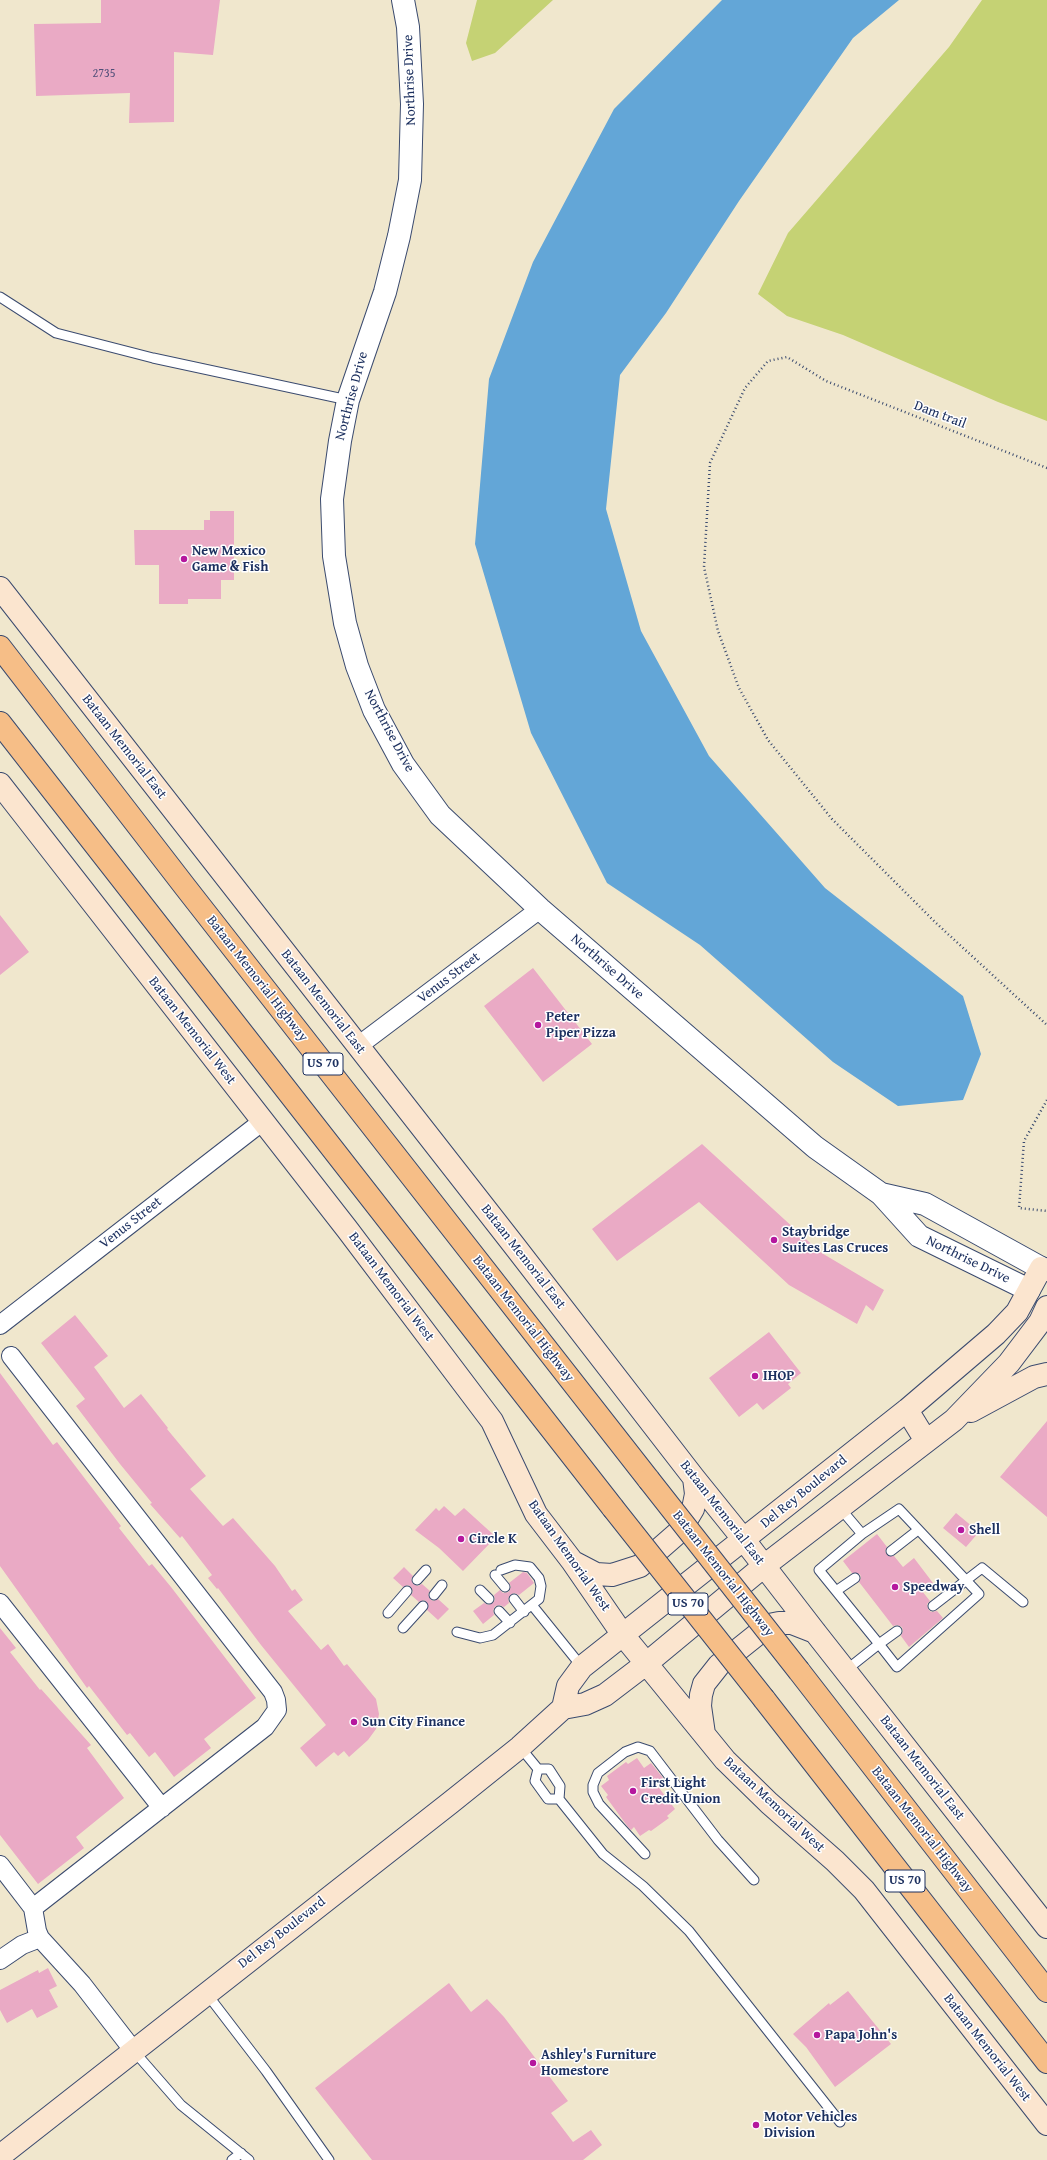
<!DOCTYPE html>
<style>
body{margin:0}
canvas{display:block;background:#f0e7cd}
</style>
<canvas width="1047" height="2160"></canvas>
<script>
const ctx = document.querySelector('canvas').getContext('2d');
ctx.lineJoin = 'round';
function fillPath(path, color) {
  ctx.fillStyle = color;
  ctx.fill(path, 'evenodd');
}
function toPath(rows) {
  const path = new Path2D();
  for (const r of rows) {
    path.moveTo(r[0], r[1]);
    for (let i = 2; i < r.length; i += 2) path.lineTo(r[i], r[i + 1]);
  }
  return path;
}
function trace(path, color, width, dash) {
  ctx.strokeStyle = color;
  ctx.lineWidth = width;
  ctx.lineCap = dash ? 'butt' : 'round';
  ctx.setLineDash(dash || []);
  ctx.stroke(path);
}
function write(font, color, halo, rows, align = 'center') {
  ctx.font = font + ' "Gentium Book Plus",serif';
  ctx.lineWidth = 3;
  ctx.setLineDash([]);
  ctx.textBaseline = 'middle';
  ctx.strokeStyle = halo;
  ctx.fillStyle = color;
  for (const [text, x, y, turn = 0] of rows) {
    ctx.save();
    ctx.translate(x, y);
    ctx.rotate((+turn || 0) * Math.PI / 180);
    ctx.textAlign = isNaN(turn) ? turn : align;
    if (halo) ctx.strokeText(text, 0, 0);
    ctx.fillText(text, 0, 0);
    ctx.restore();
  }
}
fillPath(toPath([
 [477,0,553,0,495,53,472,61,466,43],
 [982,0,1047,0,1047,421,998,402,843,335,787,316,758,294,788,233,949,47]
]), '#c5d274');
fillPath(toPath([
 [722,0,899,0,853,38,739,201,666,313,620,375,606,509,641,631,709,756,825,888,963,996,981,1054,963,1100,898,1106,833,1062,700,945,607,883,531,733,475,544,489,379,533,262,614,109]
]), '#63a6d7');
fillPath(toPath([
 [101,0,220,0,213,55,174,52,174,122,129,123,130,93,36,96,34,24,101,23],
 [210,511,234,511,234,580,221,580,221,599,188,599,188,604,159,604,159,565,135,565,134,530,204,530,204,520,210,520],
 [0,915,29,952,0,975],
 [533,968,592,1044,543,1082,484,1006],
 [702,1144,820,1252,884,1290,873,1311,866,1305,857,1324,789,1285,699,1202,617,1261,592,1229],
 [75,1315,108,1356,94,1367,124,1408,141,1394,168,1428,167,1429,206,1476,190,1489,223,1526,233,1518,275,1566,292,1591,295,1589,303,1600,288,1611,321,1650,328,1644,344,1666,347,1664,376,1699,379,1714,376,1729,368,1740,349,1757,344,1751,338,1756,334,1752,316,1767,300,1748,326,1725,261,1645,218,1588,217,1589,208,1578,212,1575,182,1536,180,1538,150,1504,152,1503,120,1464,76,1406,85,1399,41,1343],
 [769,1332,801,1373,788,1384,791,1388,763,1410,757,1403,739,1417,709,1378],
 [0,1373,53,1445,57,1442,121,1526,119,1528,149,1566,152,1564,171,1587,256,1698,204,1739,211,1748,174,1777,155,1752,149,1757,130,1733,127,1735,89,1686,87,1688,0,1566],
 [1047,1421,1047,1517,1000,1477],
 [444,1506,455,1516,464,1508,496,1537,463,1571,439,1548,415,1530,436,1508,439,1511],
 [956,1513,979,1532,966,1547,943,1528],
 [877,1534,887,1547,885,1551,887,1555,894,1556,903,1567,914,1558,933,1583,922,1591,930,1601,927,1604,928,1609,931,1612,937,1611,943,1618,909,1647,901,1636,903,1631,902,1627,897,1625,893,1626,859,1582,861,1578,860,1574,852,1573,843,1561],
 [404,1567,413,1576,411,1579,413,1584,418,1586,422,1584,430,1591,428,1594,430,1599,433,1601,438,1599,449,1609,438,1620,427,1610,427,1602,424,1600,419,1602,411,1595,413,1592,411,1587,408,1585,403,1587,393,1578],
 [523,1572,527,1573,534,1583,519,1595,514,1593,510,1595,508,1599,509,1603,504,1607,500,1605,495,1606,493,1610,494,1615,483,1624,473,1611,484,1603,488,1605,493,1603,495,1600,494,1595,500,1590,503,1593,509,1592,511,1586,509,1583],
 [0,1628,16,1648,10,1652,40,1690,41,1689,91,1745,87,1748,124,1798,76,1837,84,1848,38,1884,0,1835],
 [637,1758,644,1768,651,1763,663,1778,656,1784,675,1809,667,1816,669,1818,651,1831,649,1830,640,1836,634,1827,631,1830,628,1827,606,1797,608,1795,601,1786,609,1780,607,1776,626,1762,628,1764],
 [48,1968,57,1986,49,1990,58,2007,37,2018,32,2009,7,2023,0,2010,0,1990,38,1970,39,1973],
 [449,1983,471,2012,487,1999,504,2017,568,2101,551,2113,573,2142,591,2130,602,2145,583,2160,372,2160,315,2088],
 [848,1991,891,2044,835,2087,806,2047,793,2034,829,2003,830,2005]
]), '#eaaac5');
const service = toPath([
 [0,297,56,333,153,358,348,400],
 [840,1508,862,1534],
 [891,1551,918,1530],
 [495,1575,505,1587],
 [417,1580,426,1570],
 [480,1590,489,1599],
 [836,1591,855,1578],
 [434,1595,442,1585],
 [514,1599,524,1612],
 [532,1605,582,1667],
 [933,1606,982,1568,1023,1602],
 [499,1611,510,1623],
 [388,1613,407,1591],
 [403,1628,423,1606],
 [457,1632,480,1638,493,1635,539,1599,541,1586,539,1578,530,1567,515,1565,501,1570],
 [845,1671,879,1644,819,1570,862,1534,899,1509,979,1594,897,1667,879,1644,897,1631],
 [520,1747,538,1769],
 [559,1799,548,1799,535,1781,538,1769,549,1769,560,1786,559,1799,603,1854,643,1886,689,1931,840,2122],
 [645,1854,599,1804,593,1792,593,1785,598,1773,625,1752,638,1747,650,1751,718,1840,754,1880],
 [207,1994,266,2071,329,2160],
 [133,2050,181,2105,249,2160],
 [232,2160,241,2153]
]);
const minor = toPath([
 [358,1046,540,909],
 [0,1325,263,1121],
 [11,1356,273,1692,276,1700,277,1710,265,1727,33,1908],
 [0,1603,162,1808],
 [0,1865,33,1908,37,1931,40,1938,82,1984,133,2050],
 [0,1960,22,1945,40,1938]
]);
const tertiary = toPath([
 [403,0,408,27,412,104,410,180,399,236,385,292,348,400,340,441,332,499,334,556,345,623,357,666,374,710,403,764,440,815,540,909,815,1147,881,1194,919,1236,1029,1290],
 [881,1194,925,1204,1041,1268]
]);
const secondary = toPath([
 [0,588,513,1244,694,1478,744,1540,815,1632,1047,1927],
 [0,784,347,1229,492,1421,536,1514,572,1561,623,1635,725,1760,769,1803,835,1861,864,1890,1047,2124],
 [907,1410,926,1441],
 [971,1411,1034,1377,1047,1374],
 [573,1562,596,1574,612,1575,640,1566,680,1531,693,1509,696,1494,694,1478],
 [563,1708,568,1686,582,1667,907,1410,996,1334,1017,1312,1041,1268,1047,1270],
 [704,1734,700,1706,701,1695,704,1684,719,1665,769,1625,779,1623,792,1623,815,1632],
 [0,2156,450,1803,520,1747,563,1708,585,1704,605,1695,647,1663,764,1566,954,1420,1009,1363,1040,1322,1047,1307]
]);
const motorway = toPath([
 [0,647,186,888,649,1480],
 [0,723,613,1508],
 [799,1671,1047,1991],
 [764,1699,1047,2062]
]);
trace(service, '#3b4b6f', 11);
trace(minor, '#3b4b6f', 20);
trace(tertiary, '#3b4b6f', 24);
trace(secondary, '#3b4b6f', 24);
trace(motorway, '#3b4b6f', 24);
trace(toPath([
 [1047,468,826,381,787,357,768,361,745,388,710,463,704,567,718,631,739,688,768,740,832,819,936,923,1047,1025],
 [1047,1100,1024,1141,1019,1208,1047,1211]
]), '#3b4b6f', 2.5, [1, 3]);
trace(service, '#fff', 9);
trace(minor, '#fff', 18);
trace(tertiary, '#fff', 22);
trace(secondary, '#fbe5cf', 22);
trace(motorway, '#f6be87', 22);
const motorwayBridge = toPath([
 [649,1480,799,1671],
 [613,1508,764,1699]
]);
trace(motorwayBridge, '#3b4b6f', 24, []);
trace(motorwayBridge, '#f6be87', 22);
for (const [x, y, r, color] of [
 [184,559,4,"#b5179e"],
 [538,1025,4,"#b5179e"],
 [774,1240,4,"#b5179e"],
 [755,1376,4,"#b5179e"],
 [961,1530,4,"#b5179e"],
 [461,1539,4,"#b5179e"],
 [895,1587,4,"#b5179e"],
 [354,1722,4,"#b5179e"],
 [633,1791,4,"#b5179e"],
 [817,2035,4,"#b5179e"],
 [533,2063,4,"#b5179e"],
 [756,2125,4,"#b5179e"]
]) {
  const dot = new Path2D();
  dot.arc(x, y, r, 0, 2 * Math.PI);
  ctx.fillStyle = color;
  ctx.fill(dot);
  trace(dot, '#fff', 1.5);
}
write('12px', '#4f4e78', null, [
 ["2735",104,74]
]);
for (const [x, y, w] of [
 [323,1064,40],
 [688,1604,40],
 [905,1881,40]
]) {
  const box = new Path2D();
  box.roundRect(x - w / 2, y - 11, w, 22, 3);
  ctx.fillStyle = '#fff';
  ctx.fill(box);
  trace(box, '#1b2f5e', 1);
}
write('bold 13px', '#1b2f5e', null, [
 ["US 70",323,1064],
 ["US 70",688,1604],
 ["US 70",905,1881]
]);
write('14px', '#1b2f5e', '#fff', [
 ["Northrise Drive",410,80,-92],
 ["Northrise Drive",352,396,-75],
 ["Dam trail",940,415,21],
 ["Northrise Drive",389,731,62],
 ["Bataan Memorial East",124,747,52],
 ["Northrise Drive",607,967,41],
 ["Venus Street",449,978,-37],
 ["Bataan Memorial Highway",257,979,52],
 ["Bataan Memorial East",323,1002,52],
 ["Bataan Memorial West",192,1031,52],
 ["Venus Street",131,1223,-38],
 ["Bataan Memorial East",523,1257,52],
 ["Northrise Drive",968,1260,26],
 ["Bataan Memorial West",391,1287,53],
 ["Bataan Memorial Highway",523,1319,52],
 ["Del Rey Boulevard",804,1492,-39],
 ["Bataan Memorial East",722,1513,52],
 ["Bataan Memorial West",569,1556,55],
 ["Bataan Memorial Highway",723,1574,52],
 ["Bataan Memorial East",922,1768,52],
 ["Bataan Memorial West",774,1805,43],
 ["Bataan Memorial Highway",922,1830,52],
 ["Del Rey Boulevard",282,1933,-38],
 ["Bataan Memorial West",987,2048,52]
]);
write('bold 14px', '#1b2f5e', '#fff', [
 ["New Mexico",192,551],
 ["Game & Fish",192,567],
 ["Peter",546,1017],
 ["Piper Pizza",546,1033],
 ["Staybridge",782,1232],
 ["Suites Las Cruces",782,1248],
 ["IHOP",763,1376],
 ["Shell",969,1530],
 ["Circle K",469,1539],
 ["Speedway",903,1587],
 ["Sun City Finance",362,1722],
 ["First Light",641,1783],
 ["Credit Union",641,1799],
 ["Papa John's",825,2035],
 ["Ashley's Furniture",541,2055],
 ["Homestore",541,2071],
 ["Motor Vehicles",764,2117],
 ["Division",764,2133]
], 'left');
</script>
